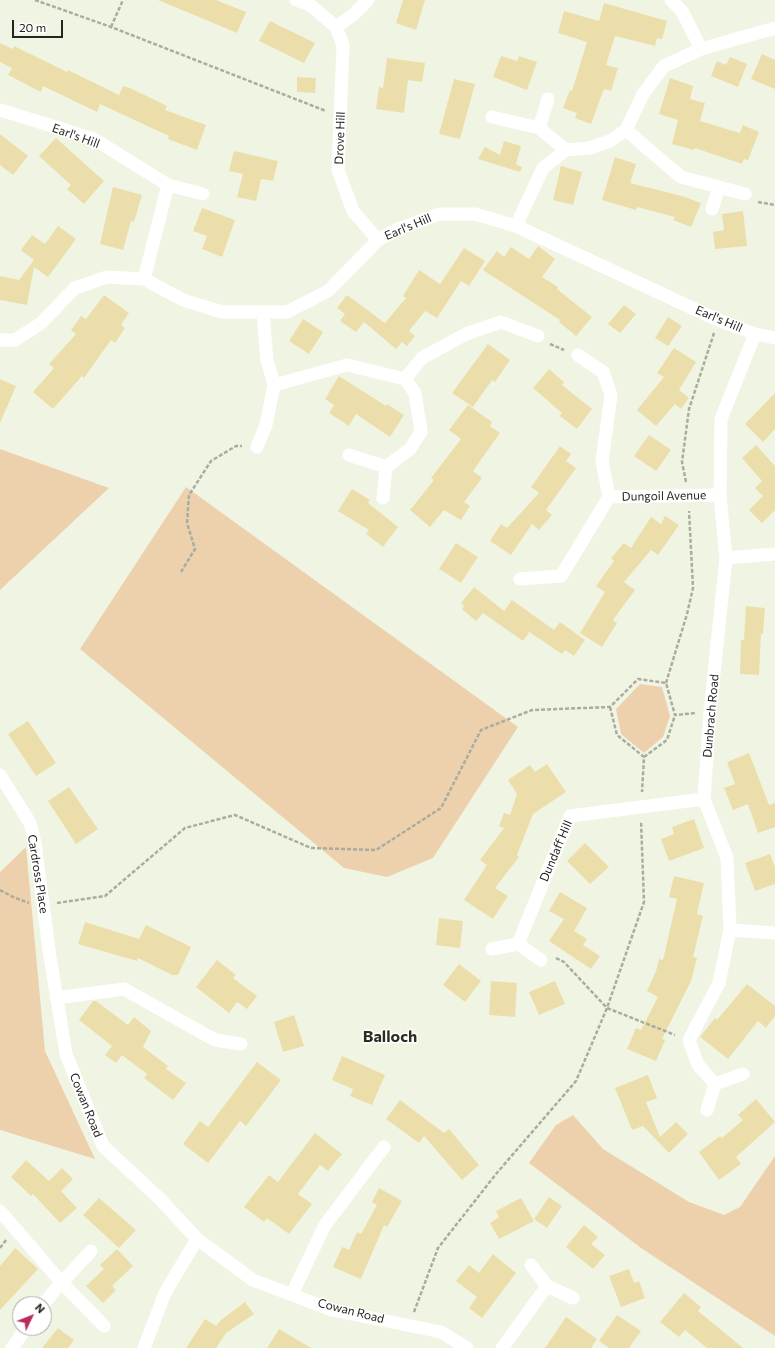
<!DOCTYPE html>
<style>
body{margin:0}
#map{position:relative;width:775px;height:1348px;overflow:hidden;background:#f0f5e3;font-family:Commissioner,sans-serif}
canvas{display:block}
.north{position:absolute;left:12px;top:1296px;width:40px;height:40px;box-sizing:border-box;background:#fff;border:1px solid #a7a8a5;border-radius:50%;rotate:47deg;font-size:11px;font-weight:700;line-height:16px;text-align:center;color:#24251f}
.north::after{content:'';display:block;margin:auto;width:14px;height:18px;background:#b92b5b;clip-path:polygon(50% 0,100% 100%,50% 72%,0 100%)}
.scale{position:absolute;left:12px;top:20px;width:51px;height:18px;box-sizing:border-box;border:2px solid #24251f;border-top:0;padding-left:5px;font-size:12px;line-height:14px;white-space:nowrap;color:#24251f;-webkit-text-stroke:3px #fff;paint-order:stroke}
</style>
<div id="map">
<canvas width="775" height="1348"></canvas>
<div class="north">N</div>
<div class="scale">20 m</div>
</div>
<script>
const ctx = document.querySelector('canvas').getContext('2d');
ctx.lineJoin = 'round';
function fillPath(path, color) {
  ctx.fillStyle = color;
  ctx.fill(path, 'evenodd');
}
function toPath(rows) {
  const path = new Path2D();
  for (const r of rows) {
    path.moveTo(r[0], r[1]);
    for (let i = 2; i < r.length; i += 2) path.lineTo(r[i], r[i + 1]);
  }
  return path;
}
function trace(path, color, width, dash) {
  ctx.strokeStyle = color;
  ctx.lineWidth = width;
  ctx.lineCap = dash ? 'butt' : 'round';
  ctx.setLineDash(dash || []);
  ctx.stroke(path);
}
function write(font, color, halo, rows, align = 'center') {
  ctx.font = font + ' Commissioner,sans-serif';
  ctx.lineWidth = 3;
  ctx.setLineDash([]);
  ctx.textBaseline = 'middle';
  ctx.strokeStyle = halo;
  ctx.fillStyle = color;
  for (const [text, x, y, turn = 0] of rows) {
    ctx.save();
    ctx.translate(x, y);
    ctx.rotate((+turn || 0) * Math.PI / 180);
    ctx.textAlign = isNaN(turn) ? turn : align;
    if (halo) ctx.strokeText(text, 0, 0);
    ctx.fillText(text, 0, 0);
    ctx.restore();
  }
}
fillPath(toPath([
 [0,449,109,488,0,590],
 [186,487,518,727,433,858,387,877,344,868,80,649],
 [640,684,662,687,670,716,663,737,644,753,621,734,616,709],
 [26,847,45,1051,95,1159,0,1130,0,872],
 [573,1115,603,1149,689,1202,724,1215,740,1207,775,1156,775,1336,641,1248,529,1163,556,1125]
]), '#edd1ad');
fillPath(toPath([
 [158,0,216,0,246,12,237,33],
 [403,0,425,0,416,30,396,23],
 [604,3,667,21,662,39,657,38,655,46,615,36,606,65,618,68,611,91,604,89,591,124,575,118,577,113,563,108,570,90,572,91,587,42,558,33,564,11,599,21],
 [270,21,315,43,304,63,259,41],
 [0,43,13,49,14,46,67,72,68,70,119,95,123,86,130,88,167,106,165,110,206,125,197,150,168,139,169,136,100,104,97,112,43,86,41,92,8,75,12,68,0,62],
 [762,54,775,60,775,89,751,79],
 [501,56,517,61,519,56,537,62,527,90,493,77],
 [730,57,747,64,738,87,711,76,717,61,726,65],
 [387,58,425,63,422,82,408,80,404,113,376,109,379,87,383,88],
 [297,77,316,78,315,93,297,92],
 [670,78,693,86,690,99,705,103,700,121,740,133,743,125,759,132,748,160,744,159,742,164,695,148,694,150,672,144,678,120,659,114],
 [454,79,475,84,460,139,439,134],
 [0,134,28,156,13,175,0,165],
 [56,138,104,181,84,204,67,189,71,185,39,156],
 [504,141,521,146,516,164,522,167,520,172,478,159,485,147,500,155],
 [234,151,278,161,273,181,261,179,256,201,237,197,243,174,229,171],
 [615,157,636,164,630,183,682,196,701,203,691,227,673,220,675,217,637,207,636,210,602,200],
 [561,166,582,172,573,205,553,200],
 [113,187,142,195,134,222,131,221,123,250,100,244],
 [202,208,235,220,222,257,202,249,207,236,193,231],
 [743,211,747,246,715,249,713,232,724,230,722,214],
 [58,226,76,239,48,277,34,267,27,305,0,300,0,276,19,280,34,260,21,250,32,235,45,244],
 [538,246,555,259,542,277,558,287,557,289,592,317,576,336,559,322,560,320,483,270,497,251,504,257,511,247,529,259],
 [464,248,485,261,469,286,461,281,437,318,425,311,409,331,415,336,407,346,402,342,396,349,364,322,356,332,340,321,345,314,337,308,347,295,385,323,406,298,403,296,419,270,440,284],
 [104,295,129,313,121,325,125,328,115,343,111,340,84,378,82,376,53,409,33,392,54,368,49,364,76,334,71,330,81,316,86,319],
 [624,305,636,314,620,333,608,324],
 [668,317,682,326,668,346,655,338],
 [303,319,323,332,309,354,289,341],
 [488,344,510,360,495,382,492,380,473,407,452,393],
 [674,348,696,362,679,390,689,398,681,409,675,404,656,426,637,410,664,377,657,373],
 [549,369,564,382,562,385,592,409,577,429,560,416,562,413,533,388],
 [339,376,386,406,387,404,404,415,390,437,356,414,349,426,329,413,334,405,325,399],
 [0,379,16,386,0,423],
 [775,393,775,429,763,442,745,424],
 [468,405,492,422,490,426,500,433,473,471,482,478,464,502,470,506,461,520,444,510,430,527,410,510,434,480,431,478,461,439,449,430],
 [649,435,671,450,656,471,634,456],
 [756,445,775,466,775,510,762,523,749,510,763,496,755,488,762,481,742,458],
 [560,446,571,454,566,461,576,468,546,510,552,515,539,530,532,524,511,555,490,541,501,524,507,528,539,493,531,487],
 [352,489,370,500,368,503,398,527,383,547,366,534,369,530,338,511],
 [665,516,679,525,658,555,651,550,624,582,635,590,613,620,617,623,602,647,580,633,605,592,596,586,614,561,611,558,624,543,631,548,651,517,661,524],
 [456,543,478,557,461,583,439,569],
 [474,587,504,611,512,600,554,630,560,622,585,640,574,656,565,650,562,654,528,631,529,633,523,641,483,613,476,621,462,609,464,606,461,603],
 [746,606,765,608,763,634,761,634,759,675,740,674,741,640,744,640],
 [28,721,56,763,36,776,8,734],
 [749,753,769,805,775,803,775,827,758,833,748,804,733,810,724,788,735,784,727,762],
 [547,764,566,792,533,814,517,855,519,857,495,888,508,896,493,919,464,900,487,865,480,860,504,828,499,826,504,813,510,815,517,794,508,780,530,765,535,772],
 [69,787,98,829,76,844,48,801],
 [694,819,704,848,669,861,661,839,674,834,672,827],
 [585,843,609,867,590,884,567,861],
 [770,854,775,867,775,884,755,891,745,863],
 [674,876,704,883,697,914,703,916,693,957,697,958,691,981,662,1039,665,1040,656,1061,627,1049,636,1028,641,1030,658,997,647,991,656,971,659,959,663,960,677,899,669,897],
 [560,892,587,908,574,931,587,939,583,945,600,956,591,969,549,941,564,919,549,911],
 [439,918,463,921,460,948,436,945],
 [85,922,139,939,146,925,191,947,178,975,172,975,138,958,137,961,78,944],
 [217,960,236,975,233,978,257,996,247,1009,237,1002,229,1013,196,987],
 [459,964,481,981,465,1002,443,985],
 [491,981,517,983,515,1017,489,1015],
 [555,981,565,1004,539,1015,529,992],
 [747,984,775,1006,775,1016,766,1028,758,1021,728,1059,700,1037,715,1018,717,1020],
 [93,1001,96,1001,128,1025,134,1017,151,1031,143,1047,168,1066,166,1069,186,1083,173,1100,144,1078,147,1074,122,1055,116,1063,105,1055,112,1046,79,1020],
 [294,1015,304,1046,283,1052,274,1022],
 [342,1056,385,1075,372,1105,350,1096,353,1089,332,1080],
 [257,1062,281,1080,246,1126,240,1121,208,1163,183,1144,200,1121,208,1127],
 [648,1075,657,1098,646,1102,660,1137,676,1122,688,1134,669,1153,643,1126,632,1130,615,1088],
 [756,1099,775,1122,736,1157,741,1164,719,1180,699,1152,720,1136,722,1138,743,1120,738,1115],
 [400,1100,444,1133,449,1129,479,1165,462,1180,424,1136,419,1143,386,1119],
 [315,1133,342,1154,328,1171,320,1165,298,1194,312,1204,289,1234,267,1218,264,1222,244,1207,269,1175,278,1182],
 [26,1160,49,1181,62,1168,73,1179,61,1191,77,1208,60,1223,33,1194,31,1196,11,1177],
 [379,1188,402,1201,387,1227,384,1225,361,1279,333,1267,342,1247,349,1250,357,1232,361,1234,377,1205,372,1202],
 [549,1197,562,1206,547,1228,534,1219],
 [99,1198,136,1230,119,1248,83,1215],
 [521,1198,534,1221,499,1239,490,1223,499,1217,496,1211],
 [584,1225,598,1237,591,1244,605,1255,593,1269,566,1247],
 [15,1248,38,1269,0,1310,0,1266],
 [117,1249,133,1266,112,1286,116,1290,103,1303,86,1286,104,1269,100,1265],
 [493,1254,516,1273,482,1318,469,1308,477,1297,456,1281,469,1265,479,1273],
 [629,1269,634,1283,639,1281,645,1298,621,1307,609,1276],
 [684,1293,701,1307,698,1311,743,1348,707,1348,685,1330,679,1337,660,1322],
 [245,1302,254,1314,226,1333,216,1348,186,1348,205,1319,216,1326,221,1320],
 [617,1315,641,1331,629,1348,609,1348,599,1341],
 [566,1317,597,1339,591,1348,545,1348],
 [58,1328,74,1340,68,1348,42,1348],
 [279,1329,311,1348,267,1348]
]), '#ebdeab');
trace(toPath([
 [35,0,111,27,326,111],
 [111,27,123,0],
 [758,202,775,205],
 [550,344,564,350],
 [686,482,682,462,689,409,714,333],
 [181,572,195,549,187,523,189,495,211,461,236,446,242,446],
 [666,683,687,614,693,588,689,511],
 [610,707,617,735,644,757,642,792],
 [644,757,667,740,675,715],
 [0,890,13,897,29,903],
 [57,903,105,896,185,828,235,815,311,848,376,850,441,808,481,730,532,710,610,707,638,679,666,683,675,715,696,713],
 [556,958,564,962,607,1008,675,1035],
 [0,1248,6,1240],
 [414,1312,438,1248,496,1174,576,1081,607,1008,644,902,641,821]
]), '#a9ac9f', 2.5, [4, 2]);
trace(toPath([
 [296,0,310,5,336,27,343,45,338,170,353,211,378,240],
 [671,0,682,11,701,49],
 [336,27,353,15,368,0],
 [0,110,94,139,168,185,144,279],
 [492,117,539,128,566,150],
 [539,128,548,99],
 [626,130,681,177,745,194],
 [168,185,203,194],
 [712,209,719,187],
 [516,226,543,168,566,150,590,148,610,141,626,130,643,94,664,66,701,49,775,28],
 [0,340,15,340,40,324,75,288,107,277,144,279,183,300,222,312,287,312,328,291,378,240,398,229,439,214,475,214,516,226,718,320,755,334,775,338],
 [578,355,603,372,611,395,602,461,609,497],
 [405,379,422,358,466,334,501,322,538,336],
 [274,385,347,365,405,379,415,393,421,432,410,449,386,467,349,455],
 [257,447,266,425,274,385,267,360,263,313],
 [383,498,386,467],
 [726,558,775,554],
 [520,579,561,576,609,497,720,495],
 [0,775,30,823,35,843,50,957,66,1054,103,1146,160,1199,197,1239,253,1280,332,1310,441,1332,467,1348],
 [730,930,775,933],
 [518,944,570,816,704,799],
 [492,949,518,944,541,960],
 [56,998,124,989,215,1040,241,1044],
 [715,1084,698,1065,689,1040,719,983,730,930,727,858,704,799,710,712,726,558,720,495,721,419,755,334],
 [707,1110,715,1084,743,1074],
 [0,1211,62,1283,104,1326],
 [531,1265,547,1286,573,1298],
 [292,1294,325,1225,384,1147],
 [44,1304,54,1291,91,1251],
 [12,1348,26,1328],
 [144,1348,165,1293,197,1239],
 [502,1348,547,1286]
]), '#fff', 13);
write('12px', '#24251f', '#fff', [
 ["Earl's Hill",76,136,20],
 ["Drove Hill",340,138,-88],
 ["Earl's Hill",408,227,-23],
 ["Earl's Hill",719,319,23],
 ["Dungoil Avenue",664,496,-1],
 ["Dunbrach Road",711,716,-85],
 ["Dundaff Hill",556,851,-67],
 ["Cardross Place",38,874,81],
 ["Cowan Road",86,1105,68],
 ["Cowan Road",351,1311,14]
]);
write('bold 16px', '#2b2e21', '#fff', [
 ["Balloch",390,1037]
]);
</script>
